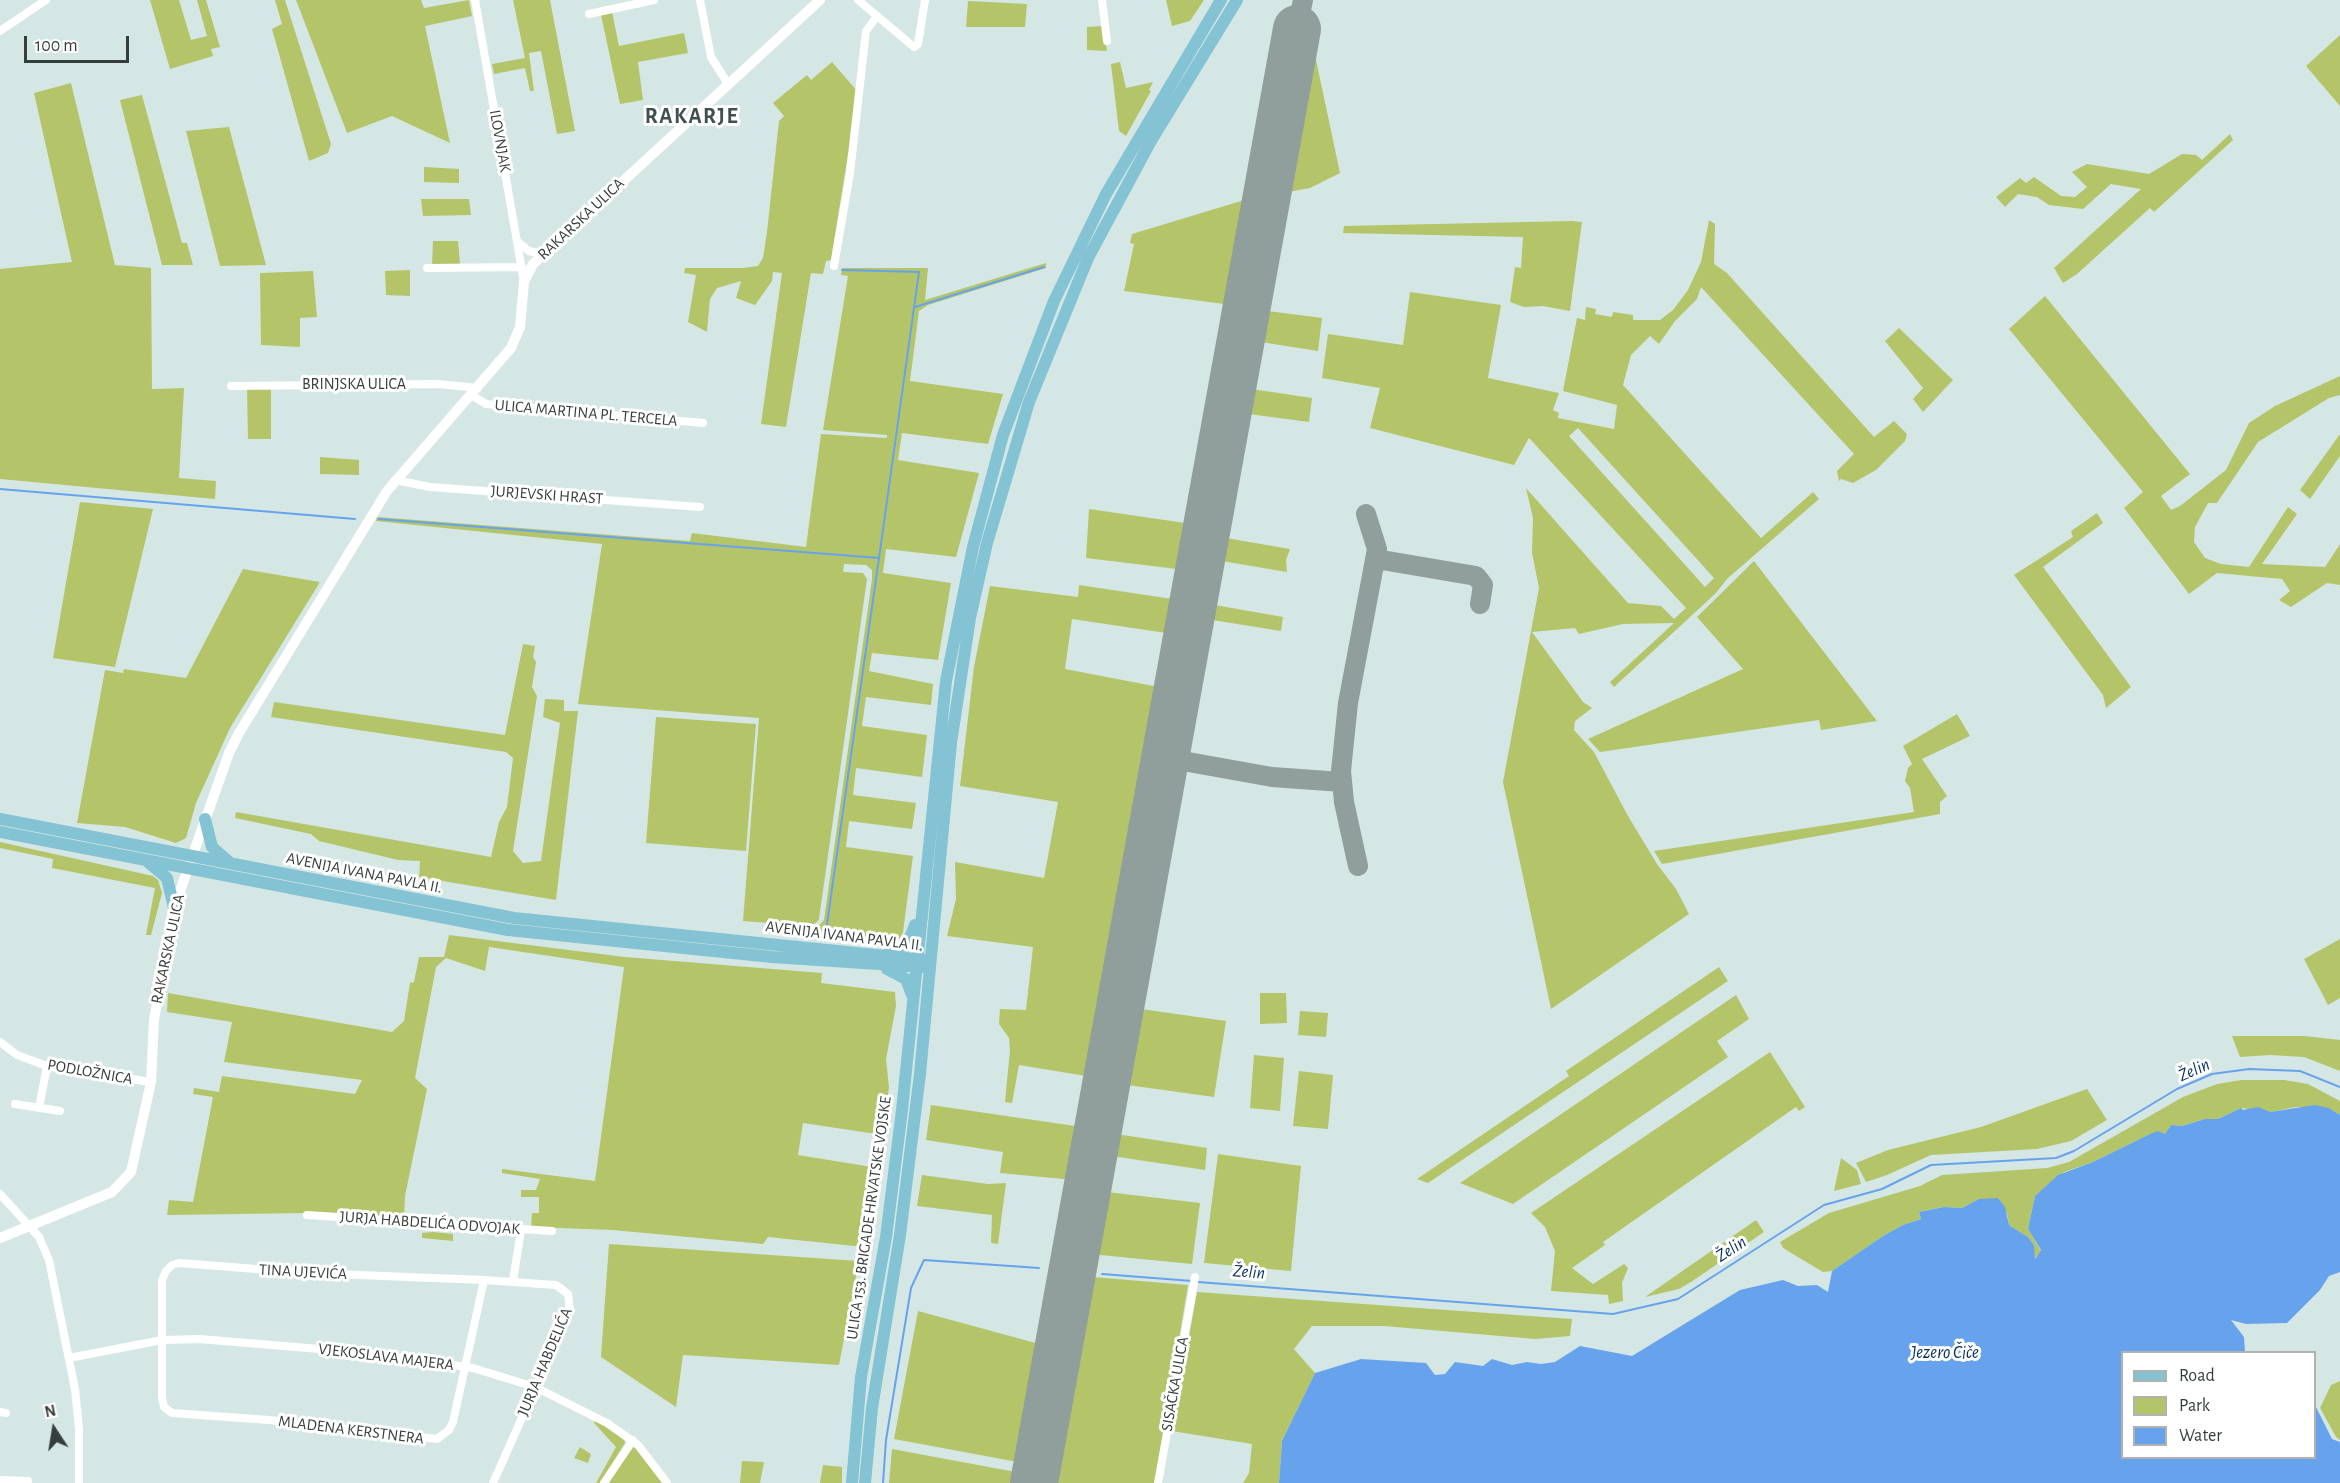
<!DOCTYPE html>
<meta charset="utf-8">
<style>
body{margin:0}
#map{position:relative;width:2340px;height:1483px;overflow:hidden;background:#d4e7e5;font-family:"Alegreya Sans",sans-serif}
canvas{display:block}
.legend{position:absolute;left:2121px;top:1351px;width:195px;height:108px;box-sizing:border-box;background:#fff;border:2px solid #afb2b1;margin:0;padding:8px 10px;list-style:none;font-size:18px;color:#363e3c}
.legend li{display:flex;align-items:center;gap:12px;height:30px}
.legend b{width:30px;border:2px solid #afb2b1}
.north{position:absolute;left:24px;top:1399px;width:60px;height:60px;-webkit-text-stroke:4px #fff;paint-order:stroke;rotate:348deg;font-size:16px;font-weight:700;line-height:24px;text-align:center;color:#363e3c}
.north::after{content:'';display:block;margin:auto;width:21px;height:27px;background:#363e3c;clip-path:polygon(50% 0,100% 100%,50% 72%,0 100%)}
.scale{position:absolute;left:24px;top:36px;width:105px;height:27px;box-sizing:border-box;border:3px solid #363e3c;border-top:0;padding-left:8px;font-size:18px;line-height:21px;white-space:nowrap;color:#363e3c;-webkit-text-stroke:4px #fff;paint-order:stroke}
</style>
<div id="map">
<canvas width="2340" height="1483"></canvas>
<ul class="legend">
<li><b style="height:8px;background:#83c3d4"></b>Road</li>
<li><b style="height:16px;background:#b4c569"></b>Park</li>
<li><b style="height:16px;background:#67a3ec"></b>Water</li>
</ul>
<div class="north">N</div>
<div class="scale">100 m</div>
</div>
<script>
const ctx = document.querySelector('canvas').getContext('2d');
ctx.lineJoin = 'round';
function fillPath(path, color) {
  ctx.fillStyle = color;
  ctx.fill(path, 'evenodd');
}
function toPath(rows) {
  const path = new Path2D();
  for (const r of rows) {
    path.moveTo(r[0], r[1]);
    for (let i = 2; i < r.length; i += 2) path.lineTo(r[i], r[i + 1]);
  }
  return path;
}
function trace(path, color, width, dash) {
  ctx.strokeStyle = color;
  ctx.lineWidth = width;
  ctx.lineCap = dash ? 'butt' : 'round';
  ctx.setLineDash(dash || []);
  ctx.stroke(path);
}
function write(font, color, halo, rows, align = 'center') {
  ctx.font = font + ' "Alegreya Sans",sans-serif';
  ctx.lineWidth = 6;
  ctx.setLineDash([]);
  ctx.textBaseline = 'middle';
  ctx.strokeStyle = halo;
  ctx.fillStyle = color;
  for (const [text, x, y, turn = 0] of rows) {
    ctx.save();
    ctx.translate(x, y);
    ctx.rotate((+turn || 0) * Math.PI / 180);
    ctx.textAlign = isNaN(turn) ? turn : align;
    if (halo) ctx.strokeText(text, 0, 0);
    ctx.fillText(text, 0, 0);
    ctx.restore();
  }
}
fillPath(toPath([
 [150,0,179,0,191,40,207,36,197,0,206,0,220,47,211,49,213,56,170,69],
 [275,0,285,0,331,144,328,153,309,161,272,29,282,24],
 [296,0,421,0,424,8,469,0,472,16,425,26,450,143,392,116,347,133],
 [513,0,550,0,575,131,557,134,541,51,529,53,534,91,530,91,525,68,494,74,492,64,525,58],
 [1166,0,1204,0,1190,21,1172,26],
 [968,1,1027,4,1025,27,966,27],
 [612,12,619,46,684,33,688,53,638,62,643,100,620,104,601,15],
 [1103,26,1107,51,1087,50,1087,27],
 [2340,35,2340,106,2306,66],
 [1312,41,1340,173,1310,188,1283,193,1303,74],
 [832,62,858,92,831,260,826,261,823,274,811,273,786,427,761,424,782,273,773,272,772,281,755,305,736,298,741,281,717,288,710,299,707,332,688,322,696,275,684,273,685,268,743,268,758,266,763,258,767,232,779,121,784,116,773,103,807,75,811,80],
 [1120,62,1126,88,1153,82,1149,90,1151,91,1126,136,1119,131,1111,64],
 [71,83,115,265,151,268,152,389,184,388,179,478,216,481,215,499,0,479,0,269,72,262,34,93],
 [142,95,182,243,187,243,193,265,162,265,120,100],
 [229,127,266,265,220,266,186,131],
 [2230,134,2233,140,2154,212,2150,208,2077,274,2063,283,2054,268,2141,189,2111,184,2083,209,2049,205,2037,197,2018,194,2005,207,1996,197,2020,178,2026,183,2034,177,2061,196,2075,197,2087,187,2072,172,2087,164,2149,174,2182,154,2196,155,2202,160],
 [424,167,459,169,459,183,424,182],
 [1251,198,1232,305,1124,291,1134,244,1130,243,1132,234],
 [469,199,471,215,423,216,421,199],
 [1709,220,1715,224,1714,264,1727,273,1874,437,1894,421,1907,434,1905,441,1876,470,1853,483,1841,479,1839,481,1837,471,1854,454,1701,287,1697,299,1675,321,1659,344,1650,336,1631,355,1623,385,1761,538,1813,492,1819,499,1728,578,1715,594,1614,687,1610,682,1674,623,1623,624,1579,634,1575,628,1532,632,1583,702,1592,708,1575,721,1574,730,1594,752,1628,816,1657,864,1676,889,1689,914,1551,1009,1503,782,1539,588,1532,553,1533,518,1526,488,1628,603,1661,606,1674,619,1686,608,1529,438,1514,465,1370,428,1380,388,1322,378,1328,334,1403,345,1410,292,1501,305,1488,378,1559,393,1553,410,1559,413,1558,418,1614,429,1617,405,1563,391,1577,318,1585,320,1586,307,1596,309,1595,314,1612,317,1613,312,1633,315,1633,320,1660,320,1673,310,1688,290,1701,262],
 [1578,428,1714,578,1705,587,1569,436],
 [1572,221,1582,222,1570,311,1543,306,1524,307,1510,302,1515,267,1521,268,1523,237,1343,233,1344,226],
 [433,241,458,241,460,264,432,265],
 [1046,263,1046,268,928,305,919,311,910,381,1003,394,988,444,902,433,898,460,979,473,956,557,886,549,883,573,951,583,938,660,872,653,869,671,933,684,931,705,866,697,862,726,927,735,922,777,856,768,853,795,916,803,912,829,849,821,846,847,913,856,903,932,900,938,889,942,854,934,815,933,815,930,824,920,872,579,872,570,866,565,844,564,843,572,863,573,867,579,819,919,816,923,807,926,743,921,759,718,578,704,602,544,376,521,377,517,690,541,692,533,806,547,821,434,887,438,887,435,823,430,848,276,841,275,842,268,928,268,925,300],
 [410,270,410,296,386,295,385,271],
 [313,271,317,317,300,318,300,347,261,345,260,273],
 [2045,296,2190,474,2161,496,2171,510,2180,506,2226,470,2249,423,2275,406,2340,376,2340,395,2329,398,2258,442,2217,503,2208,503,2195,527,2194,542,2205,558,2221,564,2249,567,2288,507,2297,514,2262,564,2325,567,2340,544,2340,585,2327,583,2291,607,2279,600,2290,591,2282,579,2217,573,2189,594,2124,508,2143,492,2009,329],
 [1260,310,1322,318,1318,351,1254,341],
 [1899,328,1953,380,1923,412,1913,399,1923,388,1885,341],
 [247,388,271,388,271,439,248,439],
 [1245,388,1312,398,1309,422,1241,413],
 [2340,434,2340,456,2310,499,2300,490],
 [320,457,359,460,359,475,320,474],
 [80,502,153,509,115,667,53,658],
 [1089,509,1192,524,1185,570,1086,558],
 [2097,513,2103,523,2043,567,2131,687,2106,708,2103,695,2014,575,2073,537,2071,531],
 [1220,537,1290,549,1286,560,1287,572,1216,560],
 [1754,561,1877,721,1821,730,1819,720,1600,752,1588,739,1743,669,1697,617],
 [243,569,320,582,230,728,196,803,186,838,176,843,125,827,77,823,105,670,123,673,124,669,186,678],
 [1079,585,1179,600,1173,634,1072,619,1065,669,1164,688,1092,1077,1019,1065,1012,1103,1005,1102,1010,1050,1009,1038,999,1024,1000,1009,1026,1010,1033,947,947,936,956,899,955,862,1044,878,1058,802,960,786,974,667,990,586,1078,597],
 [1209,604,1283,617,1281,631,1206,619],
 [523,644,535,646,533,657,536,662,532,687,537,696,513,851,523,863,541,861,560,723,543,717,545,699,564,700,564,711,578,711,556,900,419,877,420,861,398,860,319,841,311,834,235,818,236,812,491,857,499,822,507,807,513,758,506,752,271,717,274,702,505,735],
 [1957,714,1970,736,1922,759,1947,796,1940,802,1940,814,1662,864,1654,851,1914,812,1910,788,1905,781,1908,768,1912,764,1903,746],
 [656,717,756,724,746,851,646,843],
 [0,842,153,876,158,880,162,893,151,935,146,935,155,888,52,868,53,859,0,848],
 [449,935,625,957,822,973,821,983,895,992,896,1006,886,1059,889,1087,883,1135,803,1123,798,1155,878,1168,864,1247,768,1237,763,1244,613,1230,531,1227,532,1213,539,1213,539,1197,521,1197,521,1190,536,1190,540,1179,502,1173,502,1169,595,1181,624,967,489,947,485,971,446,958,436,967,415,1078,427,1089,405,1196,404,1217,308,1213,167,1215,169,1200,193,1202,213,1097,193,1094,194,1088,219,1092,222,1076,355,1094,362,1080,224,1062,232,1022,167,1012,168,993,392,1032,404,1021,410,983,414,982,419,957,444,957],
 [2340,939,2340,998,2328,1005,2304,959],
 [1719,967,1728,981,1428,1183,1417,1179,1569,1076,1566,1071],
 [1260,993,1286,993,1287,1023,1260,1024],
 [1736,995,1749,1019,1717,1041,1728,1057,1513,1204,1460,1183],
 [1134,1008,1226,1021,1214,1097,1120,1084],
 [1300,1011,1328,1013,1326,1037,1298,1035],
 [2232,1036,2305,1036,2340,1040,2340,1071,2304,1057,2270,1055,2240,1057],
 [1770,1052,1805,1107,1799,1111,1796,1107,1603,1242,1605,1245,1572,1268,1593,1284,1624,1264,1628,1268,1622,1283,1623,1301,1609,1304,1608,1295,1551,1291,1555,1251,1545,1227,1531,1213],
 [1254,1055,1284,1058,1280,1111,1250,1108],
 [1299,1071,1333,1075,1328,1129,1293,1126],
 [2241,1080,2284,1080,2308,1084,2340,1101,2340,1115,2329,1108,2296,1107,2270,1112,2241,1108,2218,1119,2205,1119,2182,1126,2171,1125,2165,1134,2150,1134,2093,1162,2064,1172,2035,1196,2028,1229,2041,1251,2034,1259,2034,1245,2028,1237,2009,1225,2007,1213,1979,1199,1962,1208,1944,1207,1919,1212,1921,1219,1903,1225,1883,1236,1832,1271,1823,1272,1783,1248,1780,1242,1829,1213,1920,1186,1942,1175,2047,1168,2069,1162,2183,1097,2217,1084],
 [2087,1089,2107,1120,2071,1141,2037,1149,1931,1155,1887,1175,1866,1182,1856,1163,1888,1150,1981,1127],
 [931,1105,1082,1127,1074,1180,1000,1173,1003,1152,926,1140],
 [1110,1133,1207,1148,1205,1170,1105,1155],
 [1218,1154,1301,1166,1291,1271,1204,1263],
 [1841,1158,1857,1170,1861,1184,1834,1191],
 [922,1175,988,1184,1006,1183,998,1244,991,1243,992,1215,917,1206],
 [1099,1191,1200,1203,1192,1264,1090,1254],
 [1756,1220,1764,1232,1691,1282,1679,1289,1645,1297],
 [433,1232,453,1234,453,1241,422,1238,422,1233],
 [609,1244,859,1261,839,1365,683,1355,676,1407,601,1357],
 [1081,1276,1188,1285,1155,1483,1044,1483],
 [1197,1292,1572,1319,1570,1336,1535,1339,1384,1326,1312,1326,1294,1349,1315,1373,1282,1441,1279,1483,1243,1483,1249,1473,1252,1444,1172,1431],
 [918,1311,1043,1345,1023,1463,894,1439],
 [2340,1381,2340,1440,2336,1437,2320,1408,2331,1385],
 [596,1419,624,1439,625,1443,600,1483,596,1483,616,1447,594,1423],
 [580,1447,591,1454,588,1463,574,1458],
 [633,1447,636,1448,663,1483,608,1483],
 [892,1449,1021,1473,1020,1483,889,1483],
 [742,1461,764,1462,760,1483,740,1483],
 [823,1465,842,1467,842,1483,820,1483]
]), '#b4c569');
fillPath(toPath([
 [2315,1105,2329,1108,2340,1115,2340,1272,2329,1276,2320,1290,2287,1323,2246,1324,2231,1320,2244,1337,2245,1352,2122,1352,2122,1458,2314,1458,2315,1405,2332,1439,2340,1442,2340,1483,1279,1483,1282,1441,1315,1373,1361,1359,1426,1363,1435,1375,1445,1374,1455,1362,1483,1366,1492,1359,1512,1365,1527,1362,1541,1364,1555,1362,1580,1346,1632,1356,1740,1290,1783,1280,1798,1286,1817,1285,1828,1292,1832,1271,1883,1236,1903,1225,1921,1219,1919,1212,1944,1207,1962,1208,1979,1199,1998,1198,2005,1207,2009,1225,2028,1237,2034,1245,2035,1259,2041,1250,2028,1229,2035,1196,2058,1175,2093,1162,2150,1134,2158,1131,2165,1134,2171,1125,2182,1126,2205,1119,2218,1119,2241,1108,2243,1110,2258,1107,2270,1112]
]), '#67a3ec');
trace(toPath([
 [915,307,1044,267],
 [0,489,355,519],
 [379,519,879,558,919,272,842,270],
 [826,931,879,558],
 [1102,1274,1192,1281],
 [1198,1282,1613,1314,1678,1299,1824,1205,1882,1189,1931,1165,2056,1158,2074,1151,2177,1089,2212,1074,2249,1069,2300,1071,2340,1087],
 [883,1483,886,1440,911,1288,924,1260,1039,1268]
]), '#67a3ec', 2);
trace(toPath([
 [1297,29,1303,0],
 [1376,559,1476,576,1483,585,1480,604],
 [1166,758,1272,777,1342,782],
 [1358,866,1344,802,1341,771,1348,703,1377,549,1366,514]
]), '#909e9c', 20);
trace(toPath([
 [1034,1483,1297,29]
]), '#909e9c', 48);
trace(toPath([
 [475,0,524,282],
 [700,0,711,57,728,84],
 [858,0,914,47,918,44,925,0],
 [1102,0,1107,41],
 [589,14,654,0],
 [0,31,46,0],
 [518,242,529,251,542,254],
 [834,266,850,173,866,31,877,16],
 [427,268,522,267],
 [231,386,438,384,478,388],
 [471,395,486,404,703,423],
 [395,480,430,487,700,507],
 [0,1042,17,1055,47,1066,151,1082],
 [15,1104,60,1111],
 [39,1108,47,1066],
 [0,1194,39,1237,49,1260,75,1389,79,1429,79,1483],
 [307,1215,552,1231],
 [484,1280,453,1422,449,1430,437,1439,269,1420,172,1413,164,1407,162,1397,162,1280,166,1271,172,1265,179,1263,308,1273,484,1280,556,1285,568,1294,570,1310,493,1483],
 [513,1281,521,1230],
 [69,1358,162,1340,199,1339,368,1353,473,1368,535,1387,607,1423,638,1445,667,1483],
 [0,1412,6,1413],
 [0,1480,28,1481],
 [604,1483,633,1440],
 [1158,1483,1195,1277]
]), '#fff', 8);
trace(toPath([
 [0,1238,112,1192,131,1172,151,1082,154,1020,174,908,229,753,239,733,387,491,511,348,520,327,524,282,533,264,820,0]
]), '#fff', 10);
trace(toPath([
 [0,819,514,918,925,960],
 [205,819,212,847,229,862],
 [0,832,508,930,772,957,924,967],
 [149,863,167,878,174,908],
 [889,953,907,946,915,925],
 [887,969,906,979,912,995],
 [852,1483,861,1377,886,1237,902,1110,946,681,973,547,1003,435,1054,301,1106,194,1221,0],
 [865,1483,872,1408,900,1235,920,1074,951,743,970,618,987,543,1029,402,1088,258,1152,139,1237,0]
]), '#83c3d4', 12);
write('16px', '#363e3c', '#fff', [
 ["ILOVNJAK",500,141,80],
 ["RAKARSKA ULICA",581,219,-43],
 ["BRINJSKA ULICA",354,384],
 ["ULICA MARTINA PL. TERCELA",586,413,5],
 ["JURJEVSKI HRAST",547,495,4],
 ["AVENIJA IVANA PAVLA II.",364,873,11],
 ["AVENIJA IVANA PAVLA II.",844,936,7],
 ["RAKARSKA ULICA",168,949,-78],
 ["PODLOŽNICA",90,1072,10],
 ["ULICA 153. BRIGADE HRVATSKE VOJSKE",869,1218,-82],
 ["JURJA HABDELIĆA ODVOJAK",430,1223,4],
 ["TINA UJEVIĆA",303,1272,3],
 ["VJEKOSLAVA MAJERA",386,1357,7],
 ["JURJA HABDELIĆA",545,1362,-67],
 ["SISAČKA ULICA",1175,1384,-80],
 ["MLADENA KERSTNERA",351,1430,7]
]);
write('italic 18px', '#032f5c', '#fff', [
 ["Želin",2194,1070,-24],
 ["Želin",1731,1249,-33],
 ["Želin",1249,1272,4],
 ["Jezero Čiče",1945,1353]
]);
ctx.letterSpacing = '1.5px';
write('bold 22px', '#40504e', '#fff', [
 ["RAKARJE",692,116]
]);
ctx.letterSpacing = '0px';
</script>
